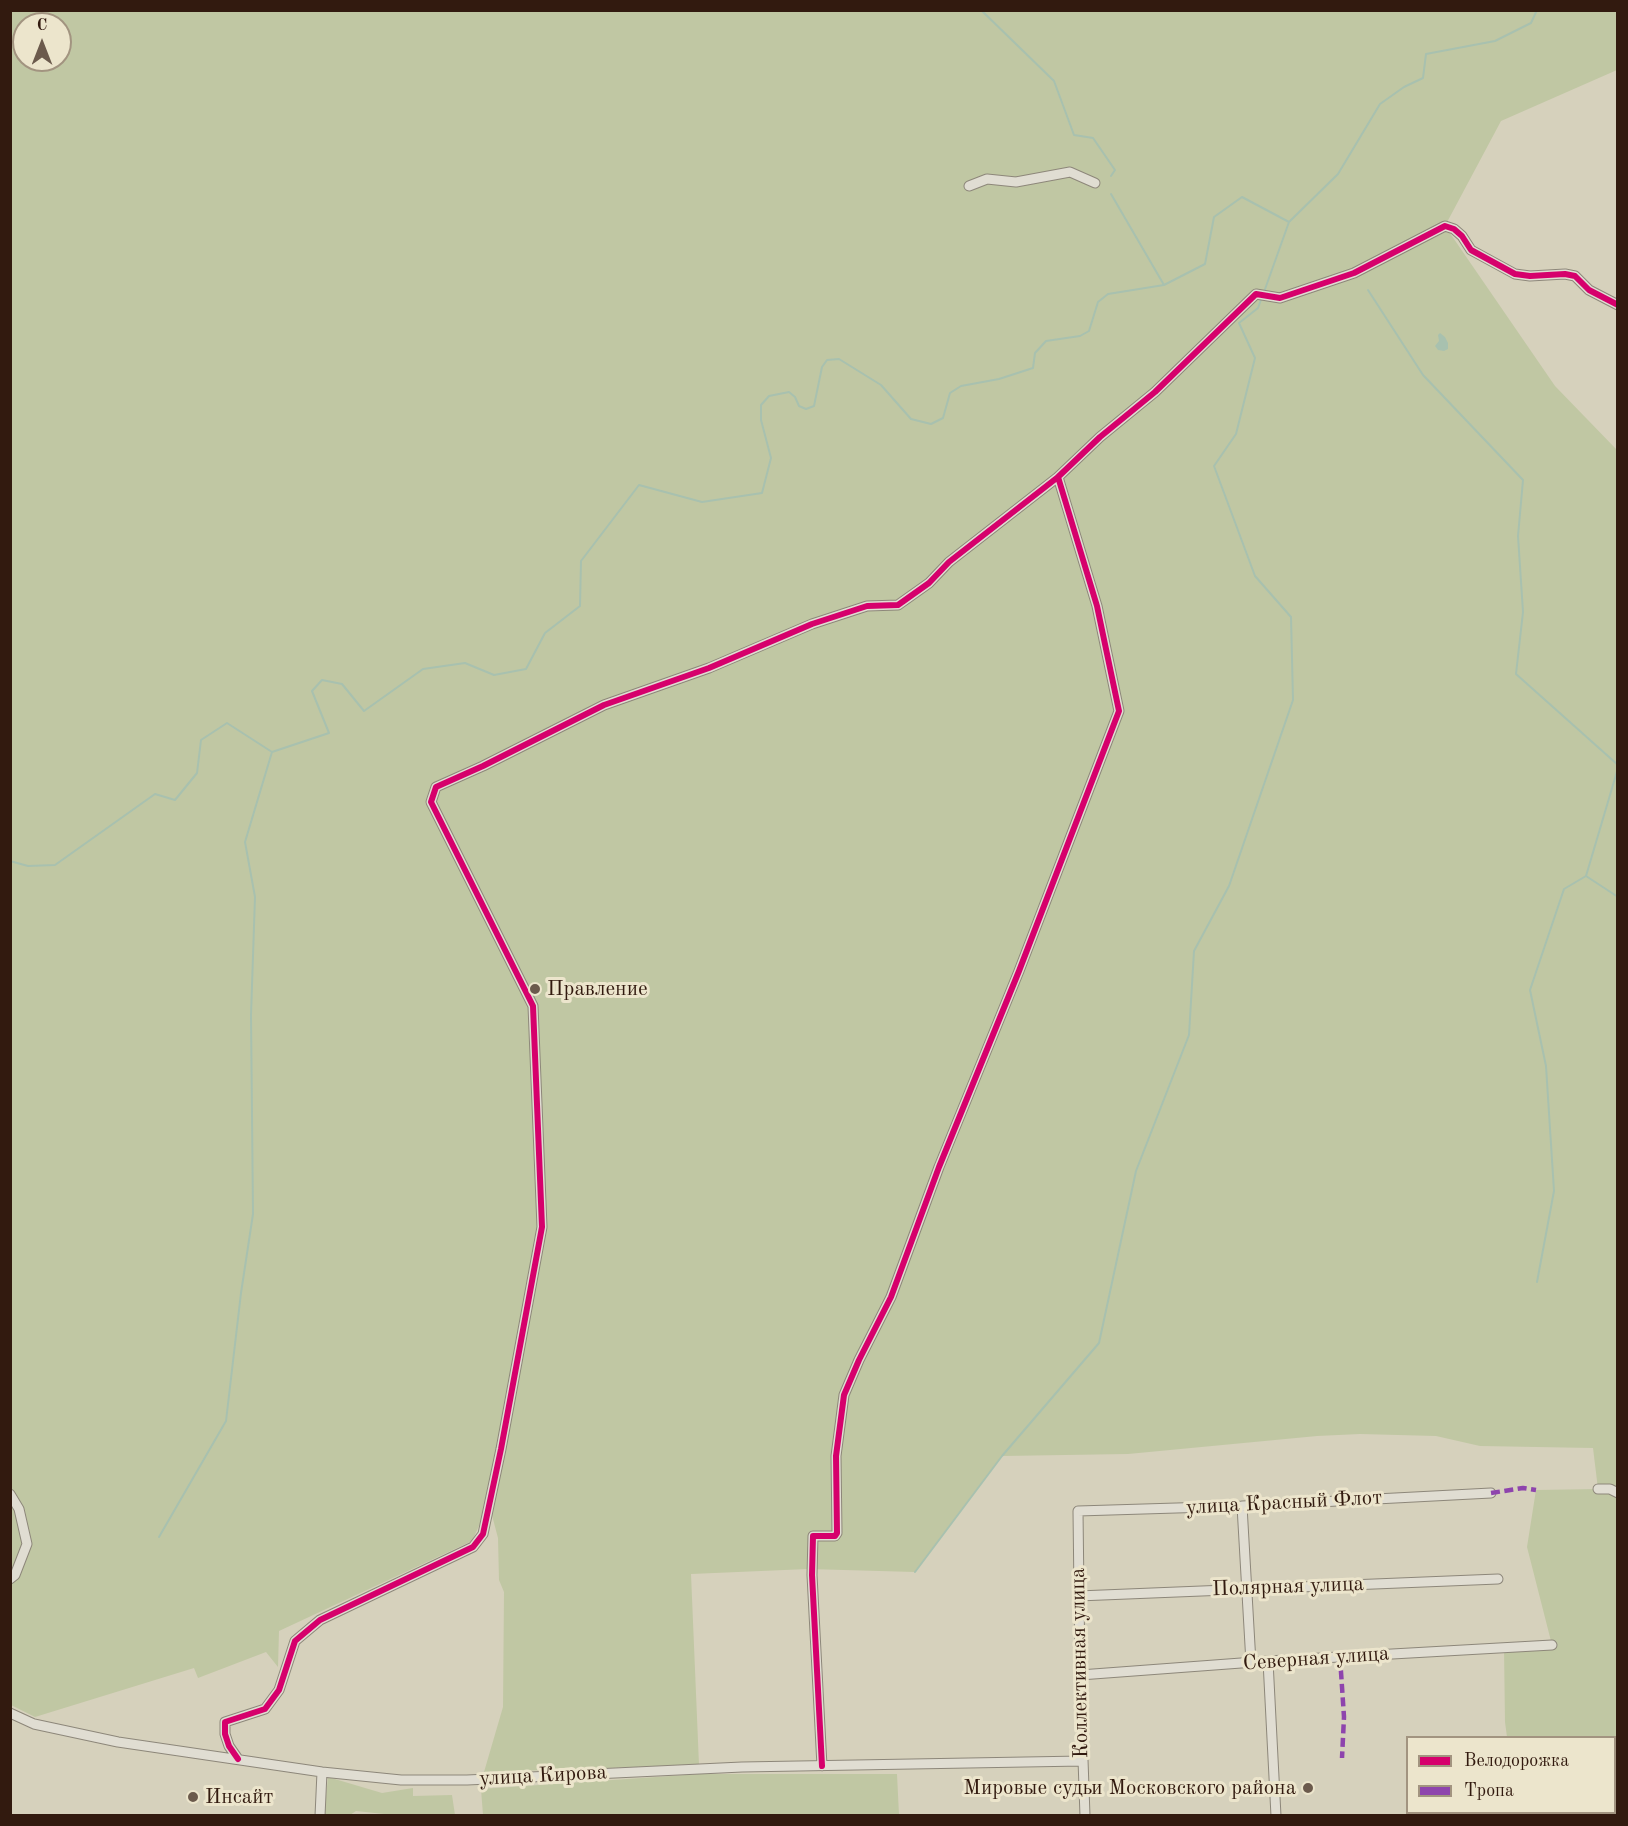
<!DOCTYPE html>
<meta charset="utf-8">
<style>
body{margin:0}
#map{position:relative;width:1628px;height:1826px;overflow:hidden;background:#d6d1bc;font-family:"Old Standard TT",serif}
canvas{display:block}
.frame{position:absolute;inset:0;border:12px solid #321a0f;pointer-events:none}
.legend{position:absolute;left:1406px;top:1736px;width:210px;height:78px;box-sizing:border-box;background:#ece5cc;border:2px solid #a29480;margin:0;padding:8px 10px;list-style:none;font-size:18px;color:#321a0f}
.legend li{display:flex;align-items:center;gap:12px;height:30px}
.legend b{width:30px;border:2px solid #a29480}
.north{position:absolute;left:12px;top:12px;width:60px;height:60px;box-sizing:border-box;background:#ece5cc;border:2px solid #a29480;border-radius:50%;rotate:0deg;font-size:16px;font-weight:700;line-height:24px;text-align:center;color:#321a0f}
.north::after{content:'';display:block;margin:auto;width:21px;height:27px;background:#6b5a4c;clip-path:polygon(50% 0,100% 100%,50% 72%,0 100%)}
</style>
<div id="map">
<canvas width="1628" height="1826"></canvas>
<div class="frame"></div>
<ul class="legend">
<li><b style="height:8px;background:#d6006c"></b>Велодорожка</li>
<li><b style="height:8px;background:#8e44ad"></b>Тропа</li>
</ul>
<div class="north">С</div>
</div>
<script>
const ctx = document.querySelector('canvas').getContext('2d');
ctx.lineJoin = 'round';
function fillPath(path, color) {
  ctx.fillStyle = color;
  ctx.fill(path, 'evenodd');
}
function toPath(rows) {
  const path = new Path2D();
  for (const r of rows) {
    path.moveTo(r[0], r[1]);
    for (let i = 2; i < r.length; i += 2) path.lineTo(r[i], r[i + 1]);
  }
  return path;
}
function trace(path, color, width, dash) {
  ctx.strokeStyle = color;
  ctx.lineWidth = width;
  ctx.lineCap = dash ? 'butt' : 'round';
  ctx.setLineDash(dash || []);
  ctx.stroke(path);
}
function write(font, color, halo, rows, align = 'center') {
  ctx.font = font + ' "Old Standard TT",serif';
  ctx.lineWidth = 6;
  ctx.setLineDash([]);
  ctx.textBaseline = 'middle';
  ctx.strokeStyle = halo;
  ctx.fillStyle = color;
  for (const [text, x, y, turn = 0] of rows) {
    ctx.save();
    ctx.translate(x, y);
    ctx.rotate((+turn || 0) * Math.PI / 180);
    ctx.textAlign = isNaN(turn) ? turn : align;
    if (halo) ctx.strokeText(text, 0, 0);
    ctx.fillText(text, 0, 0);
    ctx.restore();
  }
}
fillPath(toPath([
 [10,11,1617,11,1617,70,1501,121,1445,226,1555,386,1617,450,1617,1815,1516,1815,1515,1813,1614,1812,1614,1738,1507,1737,1505,1722,1504,1648,1552,1645,1527,1547,1536,1490,1598,1489,1593,1448,1480,1446,1436,1436,1360,1434,1317,1436,1128,1454,1002,1456,915,1572,808,1569,691,1574,699,1765,484,1772,503,1707,504,1592,499,1580,498,1538,489,1504,472,1541,279,1631,278,1667,266,1652,198,1678,194,1668,35,1717,11,1705],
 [24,24,60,24,60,60,24,60],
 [700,1774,897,1774,899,1815,483,1815,481,1789],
 [328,1777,382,1793,413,1788,413,1796,452,1795,455,1815,403,1816,356,1811,350,1815,324,1816]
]), '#c0c7a3');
fillPath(toPath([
 [1440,333,1445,337,1448,343,1448,349,1444,351,1438,350,1435,346,1439,341,1438,335]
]), '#a8c1af');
trace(toPath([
 [981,10,1054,81,1074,135,1093,138,1115,170,1111,176],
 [1111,194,1164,285],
 [1368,290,1423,375,1523,480,1518,536,1523,612,1516,674,1618,765],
 [1264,292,1289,222],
 [10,861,28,866,55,865,155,794,175,800,197,773,201,740,227,723,272,752,329,733,312,691,322,680,342,684,364,711,423,669,465,663,494,675,526,669,545,633,580,606,581,561,639,485,702,502,762,493,771,458,761,420,761,405,769,396,789,392,795,397,799,406,806,409,814,406,822,367,827,360,839,359,881,385,911,419,931,424,943,418,950,393,961,386,999,379,1033,368,1035,353,1046,341,1080,336,1089,331,1098,302,1108,294,1164,285,1205,264,1214,217,1242,197,1289,222,1338,174,1380,104,1404,87,1423,78,1426,54,1495,41,1531,23,1537,10],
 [1586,876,1618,897],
 [1537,1282,1554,1191,1546,1066,1530,990,1564,889,1586,876,1618,768],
 [159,1537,226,1421,241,1293,253,1214,251,1015,255,897,245,842,272,752],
 [915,1572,1002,1456,1099,1343,1136,1171,1189,1035,1194,951,1229,886,1293,700,1291,617,1255,576,1214,466,1236,434,1255,358,1239,323,1258,308,1262,297]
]), '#a8c1af', 2);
const street = toPath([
 [969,186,987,179,1016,182,1070,172,1095,183],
 [1598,1489,1610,1489,1618,1493],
 [10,1494,19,1509,27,1544,15,1575,10,1579],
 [1242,1506,1251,1663],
 [1078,1596,1498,1579],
 [1268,1661,1276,1816],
 [1080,1675,1268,1661,1552,1645],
 [10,1713,34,1724,118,1742,322,1772,401,1780,467,1780,742,1767,1082,1761],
 [238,1759,229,1746,225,1734,225,1722,265,1709,279,1690,295,1641,320,1620,473,1547,483,1534,501,1449,542,1227,533,1006,431,802,436,787,483,766,604,705,709,668,812,624,867,606,898,605,929,583,949,562,1058,477,1100,437,1155,392,1256,294,1280,298,1354,273,1445,226,1454,229,1462,236,1471,250,1515,274,1530,276,1565,274,1575,276,1589,290,1618,305],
 [822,1766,812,1575,813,1536,835,1536,837,1533,836,1456,844,1395,859,1360,891,1297,939,1167,1019,971,1119,711,1097,606,1058,477],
 [320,1816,322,1772],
 [1085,1816,1080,1675,1078,1511,1242,1506,1491,1493]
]);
trace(street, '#8d877a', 11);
trace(street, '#e0ddd2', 9);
trace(toPath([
 [1491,1493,1523,1488,1536,1490],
 [1340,1657,1344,1717,1342,1758]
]), '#8e44ad', 4.5, [9, 4.5]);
trace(toPath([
 [238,1759,229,1746,225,1734,225,1722,265,1709,279,1690,295,1641,320,1620,473,1547,483,1534,501,1449,542,1227,533,1006,431,802,436,787,483,766,604,705,709,668,812,624,867,606,898,605,929,583,949,562,1058,477,1100,437,1155,392,1256,294,1280,298,1354,273,1445,226,1454,229,1462,236,1471,250,1515,274,1530,276,1565,274,1575,276,1589,290,1618,305],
 [822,1766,812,1575,813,1536,835,1536,837,1533,836,1456,844,1395,859,1360,891,1297,939,1167,1019,971,1119,711,1097,606,1058,477]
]), '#d6006c', 6);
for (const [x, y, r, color] of [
 [535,989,6,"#6b5a4c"],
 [1308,1788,6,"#6b5a4c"],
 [193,1797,6,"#6b5a4c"]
]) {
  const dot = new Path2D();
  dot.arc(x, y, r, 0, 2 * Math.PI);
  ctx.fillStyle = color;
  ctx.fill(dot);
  trace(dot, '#ece5cc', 2);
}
write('21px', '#321a0f', '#ece5cc', [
 ["Правление",547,989],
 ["Мировые судьи Московского района",1296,1788,"right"],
 ["Инсайт",205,1797]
], 'left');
write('21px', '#321a0f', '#ece5cc', [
 ["улица Красный Флот",1284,1503,-3],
 ["Полярная улица",1288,1587,-2],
 ["Северная улица",1316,1659,-4],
 ["Коллективная улица",1080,1663,-91],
 ["улица Кирова",543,1776,-3]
]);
</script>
